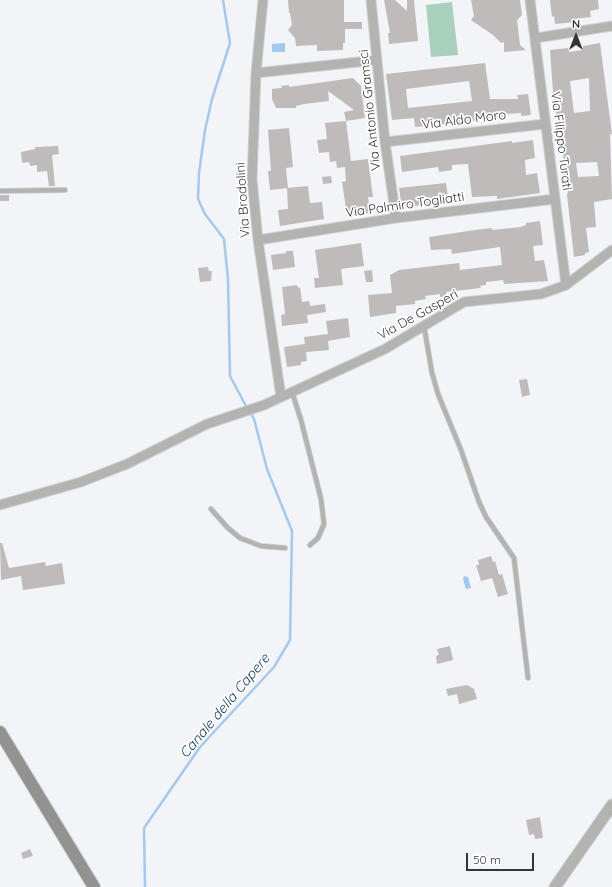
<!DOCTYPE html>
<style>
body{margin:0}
#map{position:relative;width:612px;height:887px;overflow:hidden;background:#f3f4f7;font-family:Quicksand,sans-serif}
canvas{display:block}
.north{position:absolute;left:556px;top:16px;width:40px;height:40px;-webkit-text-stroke:3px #fff;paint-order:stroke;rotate:0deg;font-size:11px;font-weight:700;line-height:16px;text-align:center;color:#353536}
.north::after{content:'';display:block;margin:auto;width:14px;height:18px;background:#353536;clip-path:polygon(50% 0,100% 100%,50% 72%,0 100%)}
.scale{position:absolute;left:466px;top:853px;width:68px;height:18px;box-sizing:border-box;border:2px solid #353536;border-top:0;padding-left:5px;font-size:12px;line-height:14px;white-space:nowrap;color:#353536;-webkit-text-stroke:3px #fff;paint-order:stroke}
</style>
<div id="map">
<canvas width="612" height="887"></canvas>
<div class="north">N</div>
<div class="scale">50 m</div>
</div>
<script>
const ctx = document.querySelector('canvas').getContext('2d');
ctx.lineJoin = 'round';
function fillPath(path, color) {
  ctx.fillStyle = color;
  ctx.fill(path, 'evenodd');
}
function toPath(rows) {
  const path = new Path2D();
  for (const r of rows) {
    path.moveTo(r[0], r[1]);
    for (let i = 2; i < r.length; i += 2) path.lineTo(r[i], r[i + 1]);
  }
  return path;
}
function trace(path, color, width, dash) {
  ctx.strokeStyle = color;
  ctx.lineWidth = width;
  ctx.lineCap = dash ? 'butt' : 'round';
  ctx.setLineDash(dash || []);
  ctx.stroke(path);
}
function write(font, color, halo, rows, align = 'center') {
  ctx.font = font + ' Quicksand,sans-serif';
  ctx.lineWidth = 3.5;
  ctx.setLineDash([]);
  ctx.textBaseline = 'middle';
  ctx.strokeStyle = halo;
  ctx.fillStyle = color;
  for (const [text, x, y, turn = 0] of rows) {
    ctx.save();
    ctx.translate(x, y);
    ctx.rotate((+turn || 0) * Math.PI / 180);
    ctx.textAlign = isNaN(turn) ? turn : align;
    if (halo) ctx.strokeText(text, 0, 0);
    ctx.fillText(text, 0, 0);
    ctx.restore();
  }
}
fillPath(toPath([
 [452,2,458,55,431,57,426,5]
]), '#a9d0bd');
fillPath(toPath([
 [285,43,285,52,272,52,272,44],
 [464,576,468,577,471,588,466,589,463,579]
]), '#a2caf0');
trace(toPath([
 [223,0,230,43,212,99,205,130,199,173,198,199,205,214,224,239,228,279,230,376,247,408],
 [145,887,144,828,200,747,274,667,290,640,292,531,267,469,254,419,250,412]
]), '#a2caf0', 2.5);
fillPath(toPath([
 [288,0,344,0,344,22,362,22,362,29,345,29,345,43,343,43,343,50,317,51,317,45,296,46,295,38,288,30,292,25,290,13,289,13],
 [384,0,395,0,407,11,407,0,414,0,418,41,389,44,388,33,390,33],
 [471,0,520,0,522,15,517,20,520,45,526,50,504,52,504,42,501,43,493,35,471,20,474,16],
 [550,0,598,0,599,9,590,11,591,17,575,19,575,22,555,24,554,16,552,17],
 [600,43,612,134,610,134,612,199,594,202,596,227,586,228,589,252,585,253,585,255,574,257,567,195,571,183,564,184,562,162,564,162,560,127,554,106,550,50,568,48,569,52,583,50,583,46],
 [589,78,590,111,574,113,570,81],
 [597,162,599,176,578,177,576,163],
 [485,63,490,99,518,99,517,95,528,94,531,115,521,116,521,113,506,114,506,117,439,125,439,123,425,124,425,126,415,127,414,118,392,120,386,74],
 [469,81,472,101,408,108,406,89],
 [353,78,361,86,365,118,346,121,344,112,354,110,328,91,329,101,304,104,296,106,296,108,276,108,272,99,272,89,282,88,281,86,289,85,289,87],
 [346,121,351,161,368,159,373,197,368,197,370,213,347,215,342,182,346,181,345,167,337,168,336,161,330,162,329,152,319,153,317,140,327,139,325,123],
 [289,128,293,167,286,168,288,188,270,190,268,171,271,171,268,130],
 [533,140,535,158,525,160,526,175,537,173,540,193,497,199,497,196,472,197,468,164,452,165,452,170,439,172,438,167,402,172,400,156,512,141,512,143],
 [58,146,59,154,52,155,55,186,49,186,47,171,37,172,37,165,30,166,29,162,22,163,21,152,35,149,35,147],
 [331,176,332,183,323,184,322,177],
 [446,183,449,203,413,206,413,207,405,208,404,201,401,201,399,188],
 [308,186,310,203,322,202,324,219,280,226,278,210,288,209,287,188],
 [0,195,9,195,9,201,0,201],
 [540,221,543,245,533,246,535,261,544,260,548,281,504,284,503,280,486,282,486,285,480,286,481,288,446,292,447,296,440,297,440,294,425,296,426,299,415,301,415,304,396,306,396,313,370,317,368,295,392,293,390,275,399,270,459,263,460,270,502,265,500,247,452,254,451,249,431,250,429,237,475,230,492,228,492,230,521,227,526,225,526,223],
 [361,243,364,266,341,269,343,285,315,288,314,278,319,278,315,250],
 [286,251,293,251,295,267,273,270,271,255,286,253],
 [208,267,209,271,212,271,211,281,200,282,198,268],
 [372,270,373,282,366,282,364,271],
 [297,285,298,288,300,287,302,302,309,301,310,306,325,304,326,312,307,315,308,323,282,326,281,315,285,314,282,287],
 [348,318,350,337,328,341,329,350,306,352,307,361,301,362,301,365,287,367,284,347,305,344,304,337,328,334,326,321],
 [527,379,530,395,522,397,519,380],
 [0,543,2,543,9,568,45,562,46,566,62,563,65,584,23,590,21,576,1,580],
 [491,556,493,562,495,561,499,575,502,574,508,594,498,597,492,578,481,581,476,565,479,565,478,560],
 [450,646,453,660,437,664,436,656,439,655,437,649],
 [467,685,474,689,477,699,459,704,457,694,448,696,446,689],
 [540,817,543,838,535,839,534,834,529,835,526,820],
 [30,849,33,856,23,859,21,853]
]), '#bfbbba');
const service = toPath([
 [0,191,65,190],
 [424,326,432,373,438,394,461,450,479,502,486,517,514,558,528,678],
 [292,392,301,420,321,499,324,524,318,538,310,545],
 [211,509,227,527,240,538,261,546,285,548]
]);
const minor = toPath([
 [263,0,256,73,252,179,258,240,281,397],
 [371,0,385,142,396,218],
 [530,0,566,285],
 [536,38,612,26],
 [256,73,377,60],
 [385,142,545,124],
 [258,240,396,218,555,199],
 [0,505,81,482,127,464,207,424,264,405,385,349,464,302,541,294,566,285,612,250]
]);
const tertiary = toPath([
 [555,887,612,805]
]);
const secondary = toPath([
 [0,732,94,887]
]);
trace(service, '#d1d2d4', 6);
trace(minor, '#d1d2d4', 11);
trace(tertiary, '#d1d2d4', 13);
trace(secondary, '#d1d2d4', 14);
trace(service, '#b3b3b1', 4.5);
trace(minor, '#b3b3b1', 9);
trace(tertiary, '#b3b3b1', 11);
trace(secondary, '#929391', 12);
write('13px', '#353536', '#fff', [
 ["Via Antonio Gramsci",370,110,-96],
 ["Via Aldo Moro",464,120,-7],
 ["Via Filippo Turati",561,141,83],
 ["Via Brodolini",243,200,-94],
 ["Via Palmiro Togliatti",405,205,-8],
 ["Via De Gasperi",418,315,-29]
]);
write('italic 14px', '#103d61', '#fff', [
 ["Canale della Capere",225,706,-50]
]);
</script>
